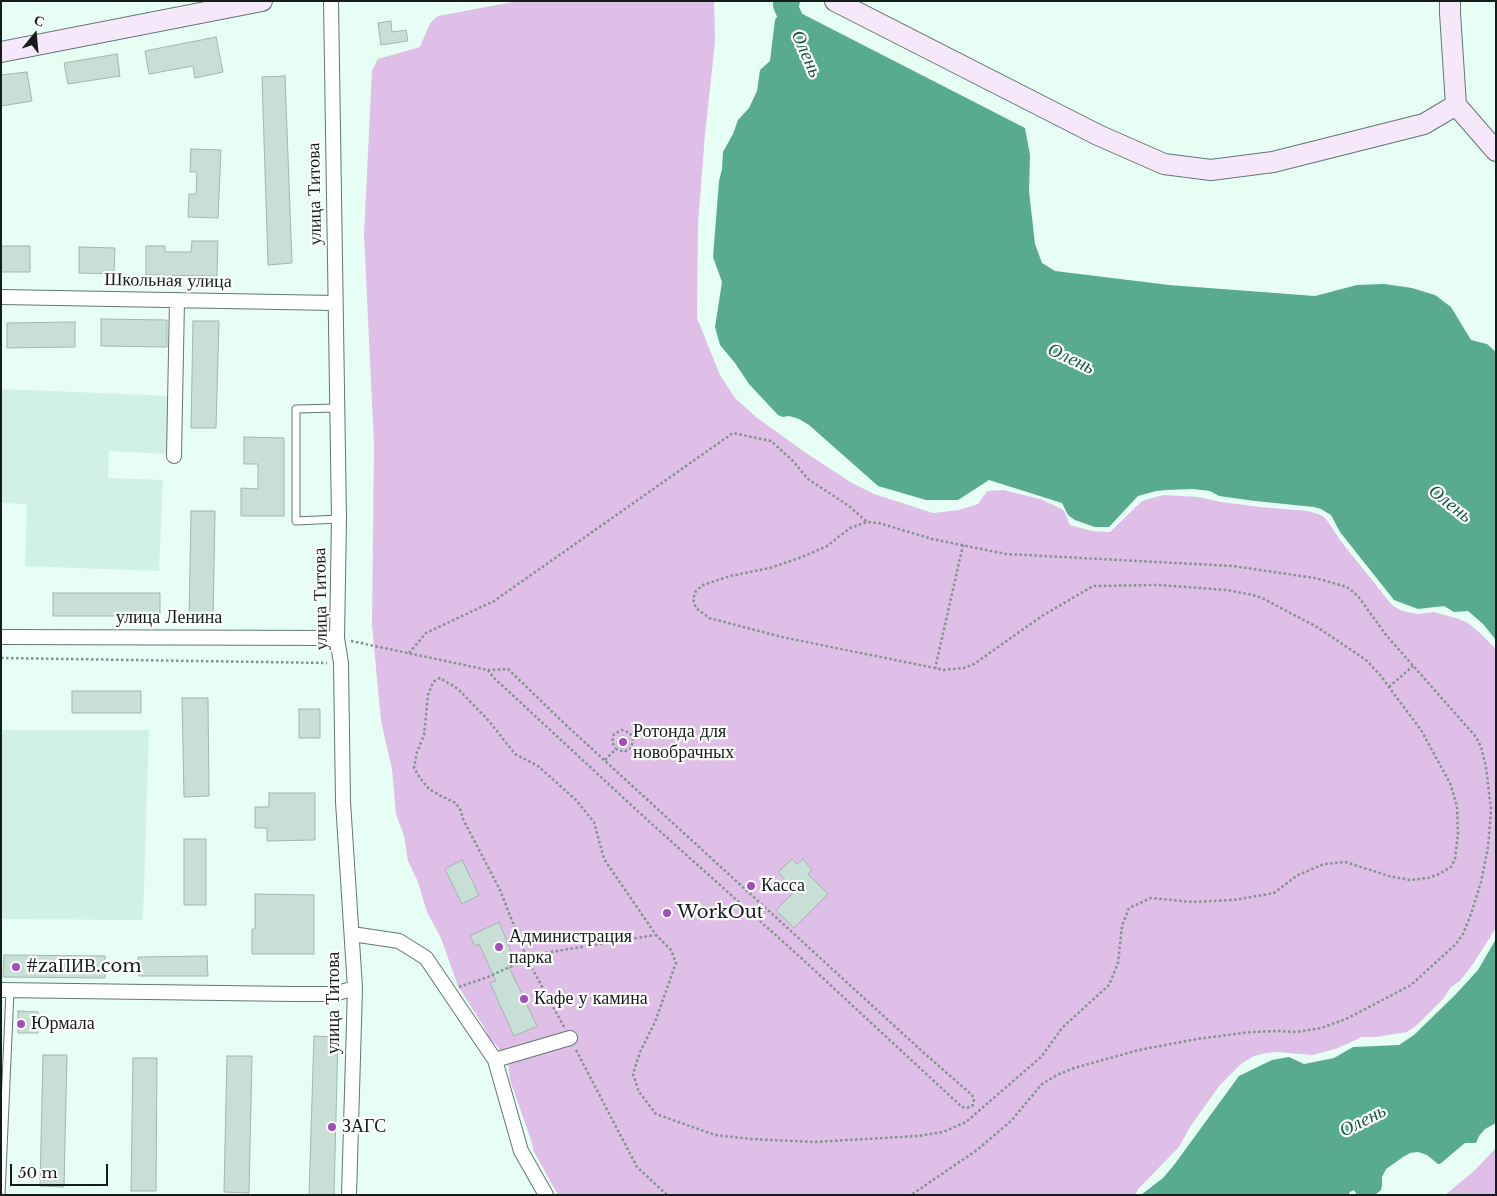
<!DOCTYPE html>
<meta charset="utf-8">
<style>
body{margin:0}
#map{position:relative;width:1497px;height:1196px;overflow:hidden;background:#e6fef4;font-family:"Libre Baskerville",serif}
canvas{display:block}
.frame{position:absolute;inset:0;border:2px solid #141d19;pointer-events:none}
.north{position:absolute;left:10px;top:10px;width:50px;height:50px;-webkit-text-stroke:4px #fff;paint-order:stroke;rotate:17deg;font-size:14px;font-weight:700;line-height:20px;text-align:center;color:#141d19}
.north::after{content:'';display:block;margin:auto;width:18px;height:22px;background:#141d19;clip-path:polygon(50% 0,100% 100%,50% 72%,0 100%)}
.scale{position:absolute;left:10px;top:1164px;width:98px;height:22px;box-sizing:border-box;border:2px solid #141d19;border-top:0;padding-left:6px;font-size:15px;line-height:18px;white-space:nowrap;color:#141d19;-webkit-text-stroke:4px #fff;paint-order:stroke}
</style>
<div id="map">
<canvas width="1497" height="1196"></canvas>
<div class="frame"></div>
<div class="north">С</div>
<div class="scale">50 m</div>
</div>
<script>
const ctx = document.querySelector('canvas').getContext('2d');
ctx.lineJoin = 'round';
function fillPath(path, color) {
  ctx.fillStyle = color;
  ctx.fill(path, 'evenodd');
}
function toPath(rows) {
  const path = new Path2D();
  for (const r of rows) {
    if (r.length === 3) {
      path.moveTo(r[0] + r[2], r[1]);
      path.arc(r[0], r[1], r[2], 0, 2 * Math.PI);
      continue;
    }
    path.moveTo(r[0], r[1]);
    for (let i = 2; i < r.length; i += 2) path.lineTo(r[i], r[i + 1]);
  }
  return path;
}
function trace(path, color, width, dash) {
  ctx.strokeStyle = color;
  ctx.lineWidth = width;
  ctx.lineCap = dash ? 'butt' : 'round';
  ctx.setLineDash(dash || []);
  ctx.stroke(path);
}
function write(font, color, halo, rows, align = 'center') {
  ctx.font = font + ' "Libre Baskerville",serif';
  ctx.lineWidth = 4.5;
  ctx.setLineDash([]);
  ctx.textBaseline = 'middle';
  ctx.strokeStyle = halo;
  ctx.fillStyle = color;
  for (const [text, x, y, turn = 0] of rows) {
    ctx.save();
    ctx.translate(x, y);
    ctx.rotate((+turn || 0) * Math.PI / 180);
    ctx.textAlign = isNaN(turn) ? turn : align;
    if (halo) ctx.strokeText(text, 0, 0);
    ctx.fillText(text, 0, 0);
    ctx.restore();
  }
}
fillPath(toPath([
 [1,389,172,396,169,454,109,451,108,478,163,480,159,571,25,566,27,504,1,503],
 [1,730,149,730,143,920,1,919]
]), '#d1f1e4');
fillPath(toPath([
 [518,1,714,1,715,42,705,134,698,224,697,318,720,375,735,398,756,417,806,453,852,483,874,494,933,513,959,510,978,504,987,491,1004,490,1040,499,1060,508,1064,511,1070,525,1092,531,1110,532,1142,501,1163,495,1198,497,1221,502,1260,507,1308,511,1318,514,1324,517,1329,523,1340,540,1392,605,1402,611,1418,614,1434,612,1459,619,1468,623,1481,634,1496,649,1496,928,1473,964,1460,981,1451,987,1443,999,1417,1025,1407,1032,1376,1037,1362,1037,1338,1048,1313,1055,1278,1052,1266,1053,1254,1056,1241,1064,1220,1085,1190,1127,1179,1147,1147,1180,1138,1189,1135,1195,558,1195,533,1150,532,1143,510,1080,508,1063,497,1046,489,1038,484,1027,458,986,441,938,427,912,418,882,408,861,404,836,396,814,392,769,381,721,372,625,374,444,364,235,372,70,378,59,420,47,430,23,438,16],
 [1496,1148,1496,1195,1445,1195,1475,1170]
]), '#dfbee8');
fillPath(toPath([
 [785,5,1025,128,1030,155,1029,191,1035,244,1042,263,1055,271,1169,285,1315,296,1357,285,1384,284,1412,288,1435,295,1451,307,1471,340,1487,344,1496,352,1496,640,1483,624,1468,611,1454,612,1444,606,1418,609,1394,600,1340,532,1331,515,1321,509,1314,507,1255,501,1219,496,1210,491,1193,489,1166,490,1156,491,1138,496,1109,527,1095,527,1075,520,1068,515,1062,503,989,480,958,500,926,500,878,486,809,425,799,419,789,416,783,417,778,415,749,384,735,363,720,345,715,327,722,282,713,257,719,181,722,169,723,152,733,134,738,120,749,108,757,91,760,70,770,61,775,20],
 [1496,939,1496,1123,1485,1129,1479,1136,1476,1143,1465,1143,1440,1164,1438,1164,1427,1155,1418,1152,1410,1153,1403,1157,1386,1169,1382,1177,1382,1185,1381,1190,1375,1195,1357,1195,1354,1190,1350,1192,1348,1195,1141,1195,1163,1178,1174,1165,1239,1076,1272,1060,1289,1057,1304,1064,1334,1058,1353,1047,1399,1045,1414,1035,1456,994,1478,970]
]), '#58ab8f');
trace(toPath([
 [788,1,785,5,798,34]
]), '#58ab8f', 24);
const building = toPath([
 [391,21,392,32,406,30,408,41,381,45,378,23,391,21],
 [216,37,223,72,195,78,193,66,149,74,145,51,216,37],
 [117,54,120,76,68,84,64,63,117,54],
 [27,72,32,101,1,106,1,75,27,72],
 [285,76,292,263,268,265,262,77,285,76],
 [191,149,221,150,218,218,188,217,189,194,196,194,197,172,190,172,191,149],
 [192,241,218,241,217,276,146,275,146,246,165,246,165,252,191,252,192,241],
 [1,246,30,246,30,272,1,272,1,246],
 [79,247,115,248,114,274,79,273,79,247],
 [101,319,167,320,167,347,101,346,101,319],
 [193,321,219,321,216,428,191,428,193,321],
 [75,322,75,347,7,348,7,323,75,322],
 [244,437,284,438,284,516,241,516,241,488,258,489,258,464,244,464,244,437],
 [191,511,215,511,213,621,189,621,191,511],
 [53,593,160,593,160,616,53,616,53,593],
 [72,691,141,691,141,713,72,713,72,691],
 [182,698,208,698,209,796,184,797,182,698],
 [299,709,320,709,320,738,299,738,299,709],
 [623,742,6],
 [269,793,315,793,315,840,267,841,267,828,255,828,255,807,269,807,269,793],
 [184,839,206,839,206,905,184,905,184,839],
 [792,859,797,864,803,859,812,870,808,874,828,894,794,928,776,910,795,891,778,872,792,859],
 [462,860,479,895,462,904,445,869,462,860],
 [255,894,314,895,314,954,252,954,252,929,255,929,255,894],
 [499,922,514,959,507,963,537,1026,514,1036,490,983,496,981,479,944,475,946,470,936,499,922],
 [4,955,105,956,105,978,3,977,4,955],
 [207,956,208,976,139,976,138,957,207,956],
 [18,1011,38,1012,38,1033,18,1033,18,1011],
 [314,1036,338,1037,334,1195,309,1195,314,1036],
 [43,1055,67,1055,64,1187,40,1186,43,1055],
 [227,1056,252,1056,249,1193,224,1192,227,1056],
 [133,1058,157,1058,156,1191,131,1191,133,1058]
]);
fillPath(building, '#c8dfd6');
trace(building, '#a1b7ae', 1);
const service = toPath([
 [337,408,296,409,296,521,339,519],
 [1,1195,10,991]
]);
const minor = toPath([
 [331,1,339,519,337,638,341,663,343,802,355,988,349,1195],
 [1,297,335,303],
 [174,456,177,300],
 [1,637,337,638],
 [352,934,399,941,426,958,495,1060,521,1151,546,1195],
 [1,990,294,994,334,994,355,988],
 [495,1060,570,1038]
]);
const secondary = toPath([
 [835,1,1098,135,1164,164,1211,170,1273,162,1424,124,1456,105],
 [1450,1,1450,13,1456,105,1496,151],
 [1,52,262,1]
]);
trace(service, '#62776f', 9);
trace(minor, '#62776f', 16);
trace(secondary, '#62776f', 22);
trace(toPath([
 [351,641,488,670,493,677,643,816,799,956,962,1107,967,1108,973,1105,974,1099,972,1095,924,1053,568,727,508,669,488,670],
 [409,653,426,633,494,601,733,433,771,441,793,461,808,479,849,506,867,522],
 [1,658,327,663],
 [935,669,963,545],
 [1389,687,1413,666],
 [605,760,616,749,624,752,631,748,633,740,630,733,622,730,614,734,612,742,616,749],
 [526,956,655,935],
 [459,987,488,977,527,959],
 [564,1027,527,959,500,890,463,819,461,811,456,803,441,796,429,789,420,778,414,768,417,752,424,735,428,695,433,682,440,678,458,689,489,721,515,754,538,766,576,800,594,822,604,859,656,935,671,950,676,963,655,1022,640,1052,633,1074,639,1092,656,1114,715,1135,751,1139,814,1142,918,1136,943,1132,966,1122,1042,1056,1062,1028,1109,985,1118,963,1122,926,1129,908,1151,898,1193,902,1234,900,1274,893,1298,875,1324,864,1345,862,1389,876,1410,880,1428,878,1439,874,1451,867,1455,859,1458,834,1457,806,1450,783,1421,730,1380,675,1366,660,1317,627,1262,598,1253,595,1227,590,1159,585,1093,586,1042,616,974,664,964,668,944,670,782,637,709,618,696,608,693,599,696,591,703,585,730,576,770,568,802,557,827,546,850,528,867,522,879,523,932,539,1006,554,1233,566,1315,578,1347,587,1358,596,1386,635,1476,737,1481,747,1486,767,1491,810,1488,847,1481,882,1471,914,1463,934,1455,945,1411,985,1346,1019,1321,1028,1296,1032,1278,1031,1251,1032,1197,1039,1139,1050,1074,1068,1057,1075,1042,1084,1011,1121,977,1150,911,1195],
 [576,1050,637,1167,667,1195]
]), '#82938c', 2.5, [2.5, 2.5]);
trace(service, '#fff', 7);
trace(minor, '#fff', 14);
trace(secondary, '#f6e8fa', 20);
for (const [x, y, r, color] of [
 [623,742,5,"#a34dba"],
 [751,886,5,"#a34dba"],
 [667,913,5,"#a34dba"],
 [499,947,5,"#a34dba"],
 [16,967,5,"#a34dba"],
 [524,999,5,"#a34dba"],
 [21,1024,5,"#a34dba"],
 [332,1127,5,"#a34dba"]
]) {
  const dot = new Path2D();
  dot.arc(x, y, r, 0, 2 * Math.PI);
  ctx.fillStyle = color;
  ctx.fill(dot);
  trace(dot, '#fff', 2);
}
write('18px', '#141d19', '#fff', [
 ["улица Титова",315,194,-91],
 ["Школьная улица",168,281,1],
 ["улица Титова",321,599,-91],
 ["улица Ленина",169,618],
 ["улица Титова",334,1003,-90]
]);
write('18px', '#141d19', '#fff', [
 ["Ротонда для",633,732],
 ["новобрачных",633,753],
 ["Касса",761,886],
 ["WorkOut",677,913],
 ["Администрация",509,937],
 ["парка",509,958],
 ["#zaПИВ.com",26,967],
 ["Кафе у камина",534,999],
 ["Юрмала",31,1024],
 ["ЗАГС",342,1127]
], 'left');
write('italic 19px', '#155845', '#fff', [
 ["Олень",806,54,66],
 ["Олень",1071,359,25],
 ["Олень",1450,504,38],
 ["Олень",1363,1121,-27]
]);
</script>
